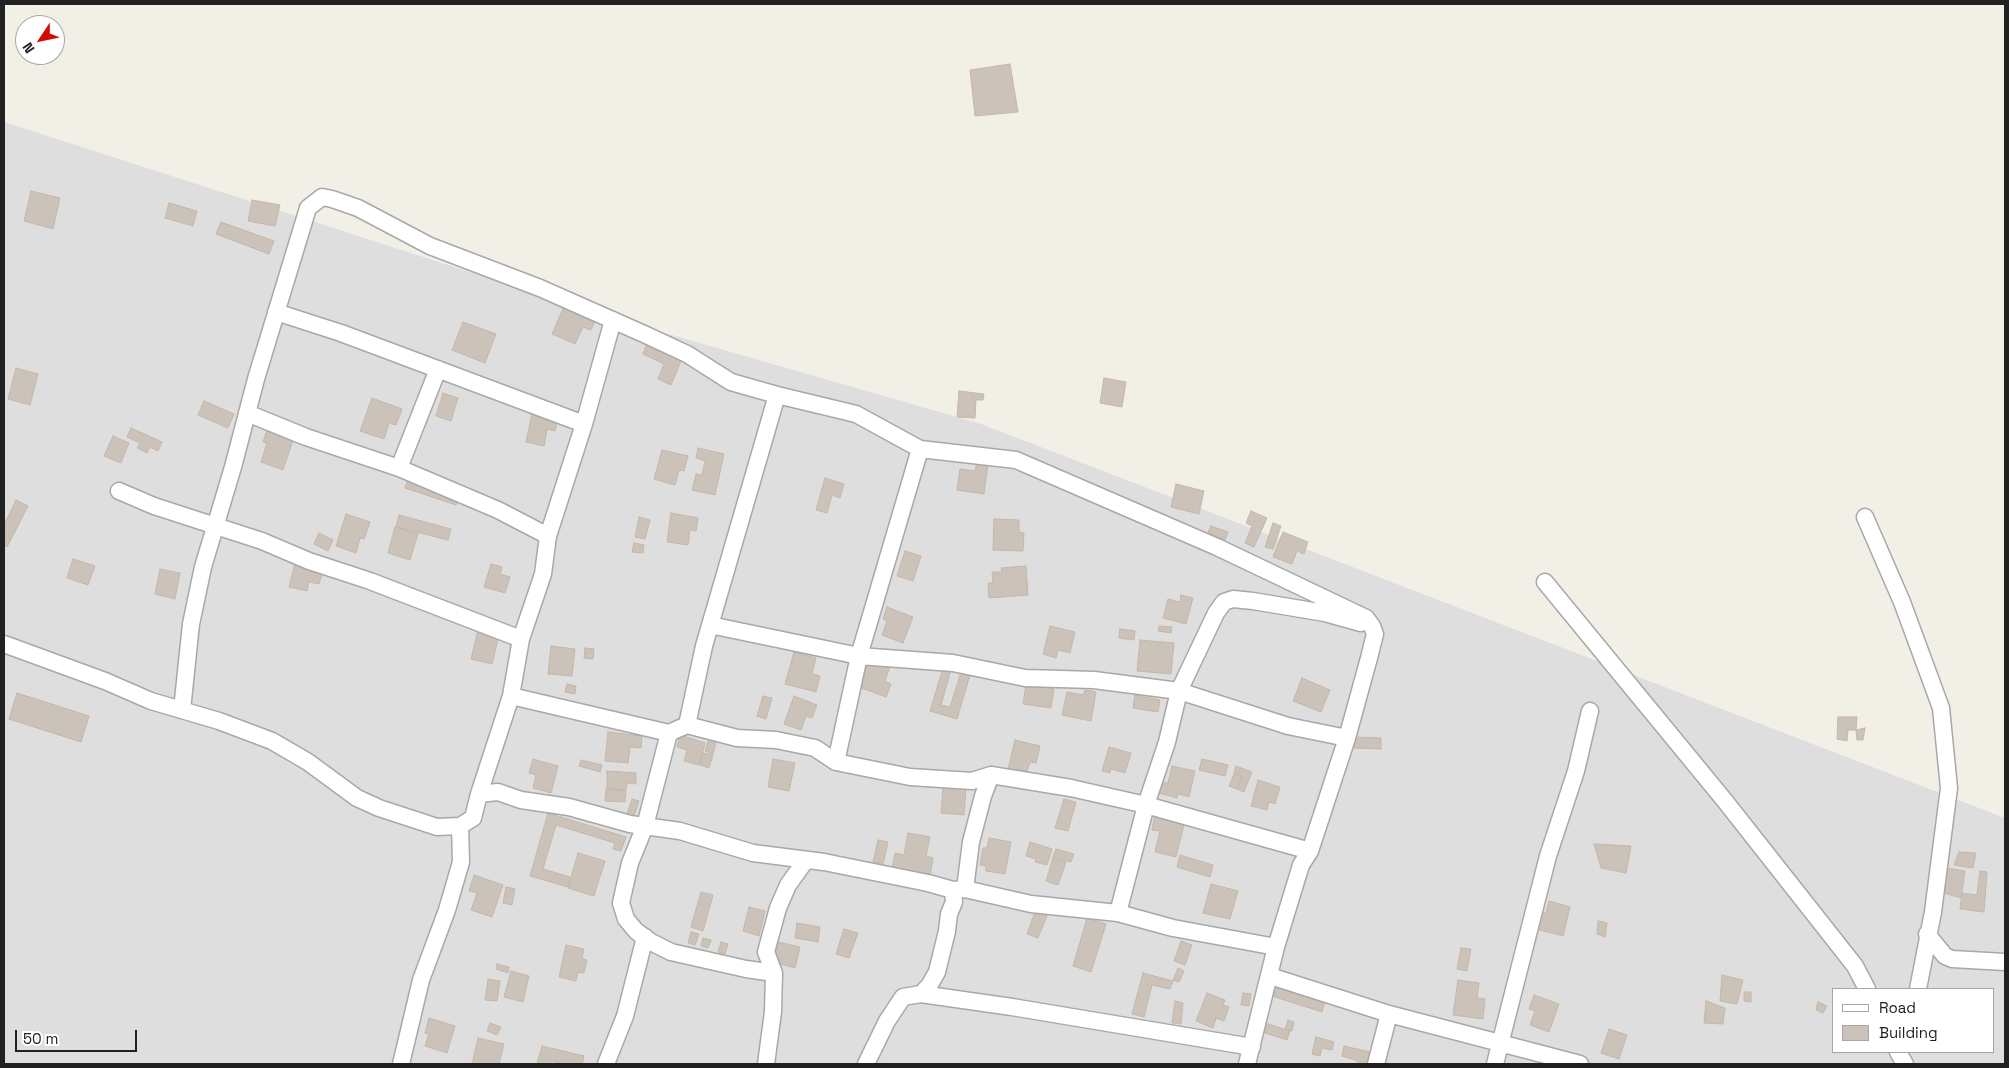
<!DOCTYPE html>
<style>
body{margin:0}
#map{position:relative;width:2009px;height:1068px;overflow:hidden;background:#f2efe7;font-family:"Space Grotesk",sans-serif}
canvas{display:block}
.frame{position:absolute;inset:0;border:5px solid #212121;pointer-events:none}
.legend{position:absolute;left:1832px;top:988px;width:162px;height:65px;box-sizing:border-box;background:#fff;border:1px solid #a6a6a6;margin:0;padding:6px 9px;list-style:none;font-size:15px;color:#212121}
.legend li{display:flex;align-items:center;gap:10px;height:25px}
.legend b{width:25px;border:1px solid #a6a6a6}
.north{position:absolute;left:15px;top:15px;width:50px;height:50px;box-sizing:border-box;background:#fff;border:1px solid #a6a6a6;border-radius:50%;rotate:236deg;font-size:14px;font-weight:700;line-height:20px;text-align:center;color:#212121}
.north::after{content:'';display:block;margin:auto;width:18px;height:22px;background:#d20d00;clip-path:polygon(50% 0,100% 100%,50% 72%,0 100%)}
.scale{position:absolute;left:15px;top:1030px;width:122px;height:22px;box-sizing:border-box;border:2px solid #212121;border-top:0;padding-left:6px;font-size:15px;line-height:18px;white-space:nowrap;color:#212121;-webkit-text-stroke:4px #fff;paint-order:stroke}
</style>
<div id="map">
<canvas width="2009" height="1068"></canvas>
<div class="frame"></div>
<ul class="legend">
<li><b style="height:6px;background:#fff"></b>Road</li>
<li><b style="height:14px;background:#cbc2b9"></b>Building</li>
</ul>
<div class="north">N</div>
<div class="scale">50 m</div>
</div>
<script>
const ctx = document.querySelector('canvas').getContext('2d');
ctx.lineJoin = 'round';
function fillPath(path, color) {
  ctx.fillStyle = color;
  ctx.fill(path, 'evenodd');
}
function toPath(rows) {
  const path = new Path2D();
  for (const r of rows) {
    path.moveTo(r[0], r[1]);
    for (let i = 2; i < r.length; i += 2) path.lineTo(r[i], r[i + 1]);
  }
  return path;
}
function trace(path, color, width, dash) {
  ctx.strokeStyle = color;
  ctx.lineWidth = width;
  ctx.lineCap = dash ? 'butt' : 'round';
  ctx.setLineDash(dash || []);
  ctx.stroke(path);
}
fillPath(toPath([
 [4,122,613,318,981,424,2005,818,2005,1064,4,1064],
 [1833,989,1993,989,1993,1052,1833,1052]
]), '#dfdede');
const building = toPath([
 [1010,64,1018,112,975,116,970,70,1010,64],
 [31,191,60,198,53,229,24,221,31,191],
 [252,200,280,205,275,226,248,221,252,200],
 [169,203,197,211,193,226,165,218,169,203],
 [221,222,274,241,269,254,216,234,221,222],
 [566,302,597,316,591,330,583,327,575,344,552,334,566,302],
 [463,322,496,334,485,363,452,350,463,322],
 [648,341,683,356,671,385,658,379,664,364,643,354,648,341],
 [16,368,38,374,30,405,8,399,16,368],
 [1104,378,1126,382,1122,407,1100,403,1104,378],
 [959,391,984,394,983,400,976,400,975,418,957,417,959,391],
 [443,393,458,398,451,421,436,416,443,393],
 [372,398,402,409,396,425,389,423,384,439,360,431,372,398],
 [204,401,234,414,228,428,198,415,204,401],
 [532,414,558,419,555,431,547,429,544,446,526,442,532,414],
 [131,428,162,442,158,451,150,447,147,453,137,448,140,443,127,437,131,428],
 [268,428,294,437,283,470,261,462,267,443,263,442,268,428],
 [113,436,129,443,121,463,104,456,113,436],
 [698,448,724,454,715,495,692,490,696,474,702,475,705,461,696,458,698,448],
 [662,450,688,456,684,471,679,470,675,485,654,479,662,450],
 [977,462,988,464,984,494,957,490,960,469,975,471,977,462],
 [408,478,459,495,456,505,405,488,408,478],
 [825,478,844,484,840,498,832,495,827,513,816,510,825,478],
 [1176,484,1204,491,1199,514,1171,507,1176,484],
 [16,500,28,506,7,547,4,545,4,525,16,500],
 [1251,511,1267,518,1254,547,1245,543,1252,526,1246,523,1251,511],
 [671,513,698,518,696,531,690,530,688,545,667,542,671,513],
 [346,514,370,522,364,539,360,538,356,553,336,546,346,514],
 [399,515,451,529,448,540,396,527,399,515],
 [639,517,650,520,645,539,635,537,639,517],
 [994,519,1019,520,1019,532,1024,533,1023,551,993,550,994,519],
 [1273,523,1281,526,1273,549,1265,547,1273,523],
 [1211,526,1228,532,1225,540,1208,533,1211,526],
 [395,527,418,534,410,560,388,553,395,527],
 [1283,532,1308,542,1304,554,1297,551,1292,564,1273,557,1283,532],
 [319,533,333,540,328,551,314,544,319,533],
 [634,543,644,545,643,553,632,552,634,543],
 [905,551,921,556,913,581,897,576,905,551],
 [73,559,95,566,88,585,67,578,73,559],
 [295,563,323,571,319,584,309,582,307,591,289,587,295,563],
 [491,564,502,567,500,574,510,577,505,593,484,587,491,564],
 [1026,566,1028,595,989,598,988,583,993,583,992,572,1002,572,1001,568,1026,566],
 [160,569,180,573,175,599,155,594,160,569],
 [1181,595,1193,598,1186,624,1163,618,1168,599,1180,602,1181,595],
 [887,607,913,617,903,643,882,635,887,621,883,619,887,607],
 [1050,626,1075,632,1070,653,1058,650,1056,658,1043,654,1050,626],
 [1159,626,1172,627,1171,633,1158,631,1159,626],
 [1120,629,1135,631,1134,640,1119,638,1120,629],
 [478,630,499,635,492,664,471,659,478,630],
 [1140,640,1174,643,1171,674,1137,671,1140,640],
 [551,646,575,649,572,676,548,674,551,646],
 [585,648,594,649,593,659,584,658,585,648],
 [794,652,816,658,812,674,820,676,816,692,785,684,794,652],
 [870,656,891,663,885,681,891,684,886,697,859,687,870,656],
 [943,668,951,670,941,705,950,707,961,672,970,675,957,719,930,711,943,668],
 [1302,678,1330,690,1321,712,1293,701,1302,678],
 [567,684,576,686,575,694,565,692,567,684],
 [1026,684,1054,689,1051,708,1023,704,1026,684],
 [1085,690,1096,692,1091,721,1062,715,1067,692,1083,695,1085,690],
 [17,693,89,716,81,742,9,719,17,693],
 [1135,695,1160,700,1158,712,1133,708,1135,695],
 [763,696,772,698,766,719,757,716,763,696],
 [794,696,817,705,812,718,806,716,801,730,784,724,794,696],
 [1838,717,1857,717,1856,730,1848,730,1847,741,1837,739,1838,717],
 [1865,728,1863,740,1857,740,1856,730,1865,728],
 [608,732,642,736,641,748,630,747,628,763,605,761,608,732],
 [680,735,705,743,699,765,684,761,687,750,677,747,680,735],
 [1355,737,1381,738,1381,749,1354,748,1355,737],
 [1015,740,1040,746,1036,763,1030,762,1027,771,1017,769,1015,776,1007,774,1015,740],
 [708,741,716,743,713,754,705,751,708,741],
 [1109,747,1131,753,1125,773,1111,769,1110,773,1102,771,1109,747],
 [703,753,713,755,709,768,700,765,703,753],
 [533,759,558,766,551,793,533,788,536,775,529,773,533,759],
 [773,759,795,763,789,791,768,787,773,759],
 [1202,759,1228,765,1225,776,1199,770,1202,759],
 [581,760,602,765,600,772,579,766,581,760],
 [1172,766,1195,771,1189,797,1178,794,1177,798,1159,793,1162,782,1168,783,1172,766],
 [1236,766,1252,772,1244,792,1237,789,1242,776,1234,773,1236,766],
 [607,771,636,773,636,784,627,783,626,790,607,789,607,771],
 [1234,774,1242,777,1237,789,1229,786,1234,774],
 [1258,780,1280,787,1275,804,1269,802,1267,810,1251,806,1258,780],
 [943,786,966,788,964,815,941,813,943,786],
 [606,789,626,791,625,802,605,801,606,789],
 [632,799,639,801,632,822,625,820,632,799],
 [1064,799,1076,802,1068,831,1055,828,1064,799],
 [548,813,626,837,621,851,613,849,615,843,556,825,543,869,570,877,568,887,530,876,548,813],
 [1155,814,1185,821,1176,857,1155,852,1160,831,1152,830,1155,814],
 [908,833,930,837,926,856,933,858,930,876,892,869,895,853,904,855,908,833],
 [989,838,1011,842,1005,874,986,871,986,866,980,865,983,848,987,848,989,838],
 [878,840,888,842,883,864,873,862,878,840],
 [1030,842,1052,849,1047,865,1035,862,1036,859,1026,856,1030,842],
 [1594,844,1631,846,1626,873,1601,868,1594,844],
 [1056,849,1074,854,1071,862,1053,857,1056,849],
 [1959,852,1976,853,1973,868,1954,865,1959,852],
 [578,853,605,861,594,896,568,888,578,853],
 [1180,855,1213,865,1210,877,1177,867,1180,855],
 [1053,858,1066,862,1058,885,1046,881,1053,858],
 [1946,868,1965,871,1961,898,1941,892,1946,868],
 [1980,871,1987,872,1984,912,1960,909,1962,893,1977,895,1980,871],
 [474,875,503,885,492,917,471,910,477,893,469,891,474,875],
 [1211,884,1238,891,1230,919,1203,913,1211,884],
 [506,887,515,889,512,905,503,903,506,887],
 [701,892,713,895,703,931,691,927,701,892],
 [1549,901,1570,907,1563,936,1536,929,1540,911,1546,913,1549,901],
 [749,907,765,911,759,936,743,931,749,907],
 [1036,909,1048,913,1038,938,1027,934,1036,909],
 [1087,918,1106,924,1091,972,1073,966,1087,918],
 [1598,921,1607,923,1605,937,1597,934,1598,921],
 [797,923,820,927,818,942,795,938,797,923],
 [844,929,858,933,849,958,836,954,844,929],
 [691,932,699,934,695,945,688,943,691,932],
 [703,938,711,940,708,948,701,946,703,938],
 [1181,941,1192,945,1185,965,1174,961,1181,941],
 [721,942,728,944,725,954,718,952,721,942],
 [778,942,800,947,795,968,773,962,778,942],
 [566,945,584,949,582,959,587,960,584,973,578,972,576,981,559,977,566,945],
 [1461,948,1471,949,1467,971,1457,969,1461,948],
 [497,964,509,967,508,973,496,969,497,964],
 [1178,968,1184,971,1179,982,1173,980,1178,968],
 [511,971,529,976,523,1002,504,997,511,971],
 [1143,973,1173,981,1170,989,1152,985,1144,1017,1132,1014,1143,973],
 [1722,975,1743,980,1737,1004,1720,1001,1722,975],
 [488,979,500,981,497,1001,485,1000,488,979],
 [1458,980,1479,983,1477,998,1485,999,1483,1019,1453,1015,1458,980],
 [1274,981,1326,997,1322,1012,1269,995,1274,981],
 [1744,992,1751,992,1751,1002,1744,1001,1744,992],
 [1207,993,1225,1000,1223,1005,1229,1007,1224,1021,1216,1018,1213,1028,1196,1021,1207,993],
 [1243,993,1251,994,1249,1006,1241,1005,1243,993],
 [1534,995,1559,1004,1549,1032,1530,1025,1535,1011,1529,1009,1534,995],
 [1175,1001,1183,1003,1181,1024,1172,1023,1175,1001],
 [1706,1001,1725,1008,1723,1024,1704,1023,1706,1001],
 [1818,1002,1827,1006,1823,1013,1816,1010,1818,1002],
 [429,1018,455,1026,447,1053,425,1046,429,1034,425,1033,429,1018],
 [1288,1020,1294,1022,1292,1031,1285,1029,1288,1020],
 [1262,1022,1290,1031,1287,1040,1259,1031,1262,1022],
 [490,1023,501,1027,497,1035,487,1031,490,1023],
 [1609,1029,1627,1035,1619,1059,1601,1053,1609,1029],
 [1316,1037,1334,1042,1332,1050,1322,1048,1320,1056,1312,1054,1316,1037],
 [478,1038,504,1044,499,1064,472,1064,478,1038],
 [542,1046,584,1056,582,1064,564,1064,550,1061,550,1064,537,1064,542,1046],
 [1344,1046,1370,1052,1367,1064,1357,1064,1358,1061,1342,1056,1344,1046]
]);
fillPath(building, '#cbc2b9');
trace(building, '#c6b7a8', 1);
const street = toPath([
 [276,312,341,333,584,424],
 [247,413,306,437,399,468,498,510,548,536],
 [399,468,438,369],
 [119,491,154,506,262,541,309,561,370,581,521,639],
 [1865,517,1902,602,1941,708,1949,788,1933,912,1918,989],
 [1545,582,1725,801,1855,966,1867,989],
 [710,625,859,656,953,663,1025,678,1094,680,1179,691,1288,726,1347,738],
 [4,644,105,681,151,701,219,721,272,741,308,762,357,798,379,808,437,827,460,826,473,818,479,794,498,792,521,800,569,807,630,824,680,831,753,853,824,862,928,883,953,890,965,889,1031,904,1118,913,1173,928,1276,947],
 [511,696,669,733,687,725,737,738,776,740,815,748,836,762,910,777,972,781,991,775,1071,788,1146,805,1310,851],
 [182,710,191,624,203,567,233,467,256,379,308,208,322,197,332,199,358,208,430,246,540,288,644,334,687,354,731,382,777,395,856,414,920,449,1016,460,1217,547,1366,618,1372,626,1375,634,1369,658,1347,738,1310,851,1301,865,1276,947,1247,1064],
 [687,725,704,646,777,395],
 [669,733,645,826,630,863,621,903,626,919,636,931,651,942,671,952,746,969,774,973],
 [836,762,859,656,920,449],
 [479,794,511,696,521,639,543,574,548,536,584,424,613,320],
 [965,889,971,842,983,796,991,775],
 [1118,913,1146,805,1167,742,1179,691,1216,613,1224,602,1233,599,1253,601,1325,613,1361,623],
 [1927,934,1945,956,1952,959,2005,962],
 [1270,976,1389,1014,1580,1064],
 [921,994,1012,1007,1252,1047],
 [1898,1052,1905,1064],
 [401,1064,421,980,447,910,461,862,460,826],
 [606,1064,625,1016,645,937],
 [766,1064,773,1012,774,973,766,952,778,908,788,885,806,860],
 [866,1064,887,1021,903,997,921,994,929,986,937,972,947,931,949,914,954,902,953,890],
 [1376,1064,1389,1014],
 [1495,1064,1548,856,1576,771,1590,711]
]);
trace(street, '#a8a8a8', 19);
trace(street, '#fff', 16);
</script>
